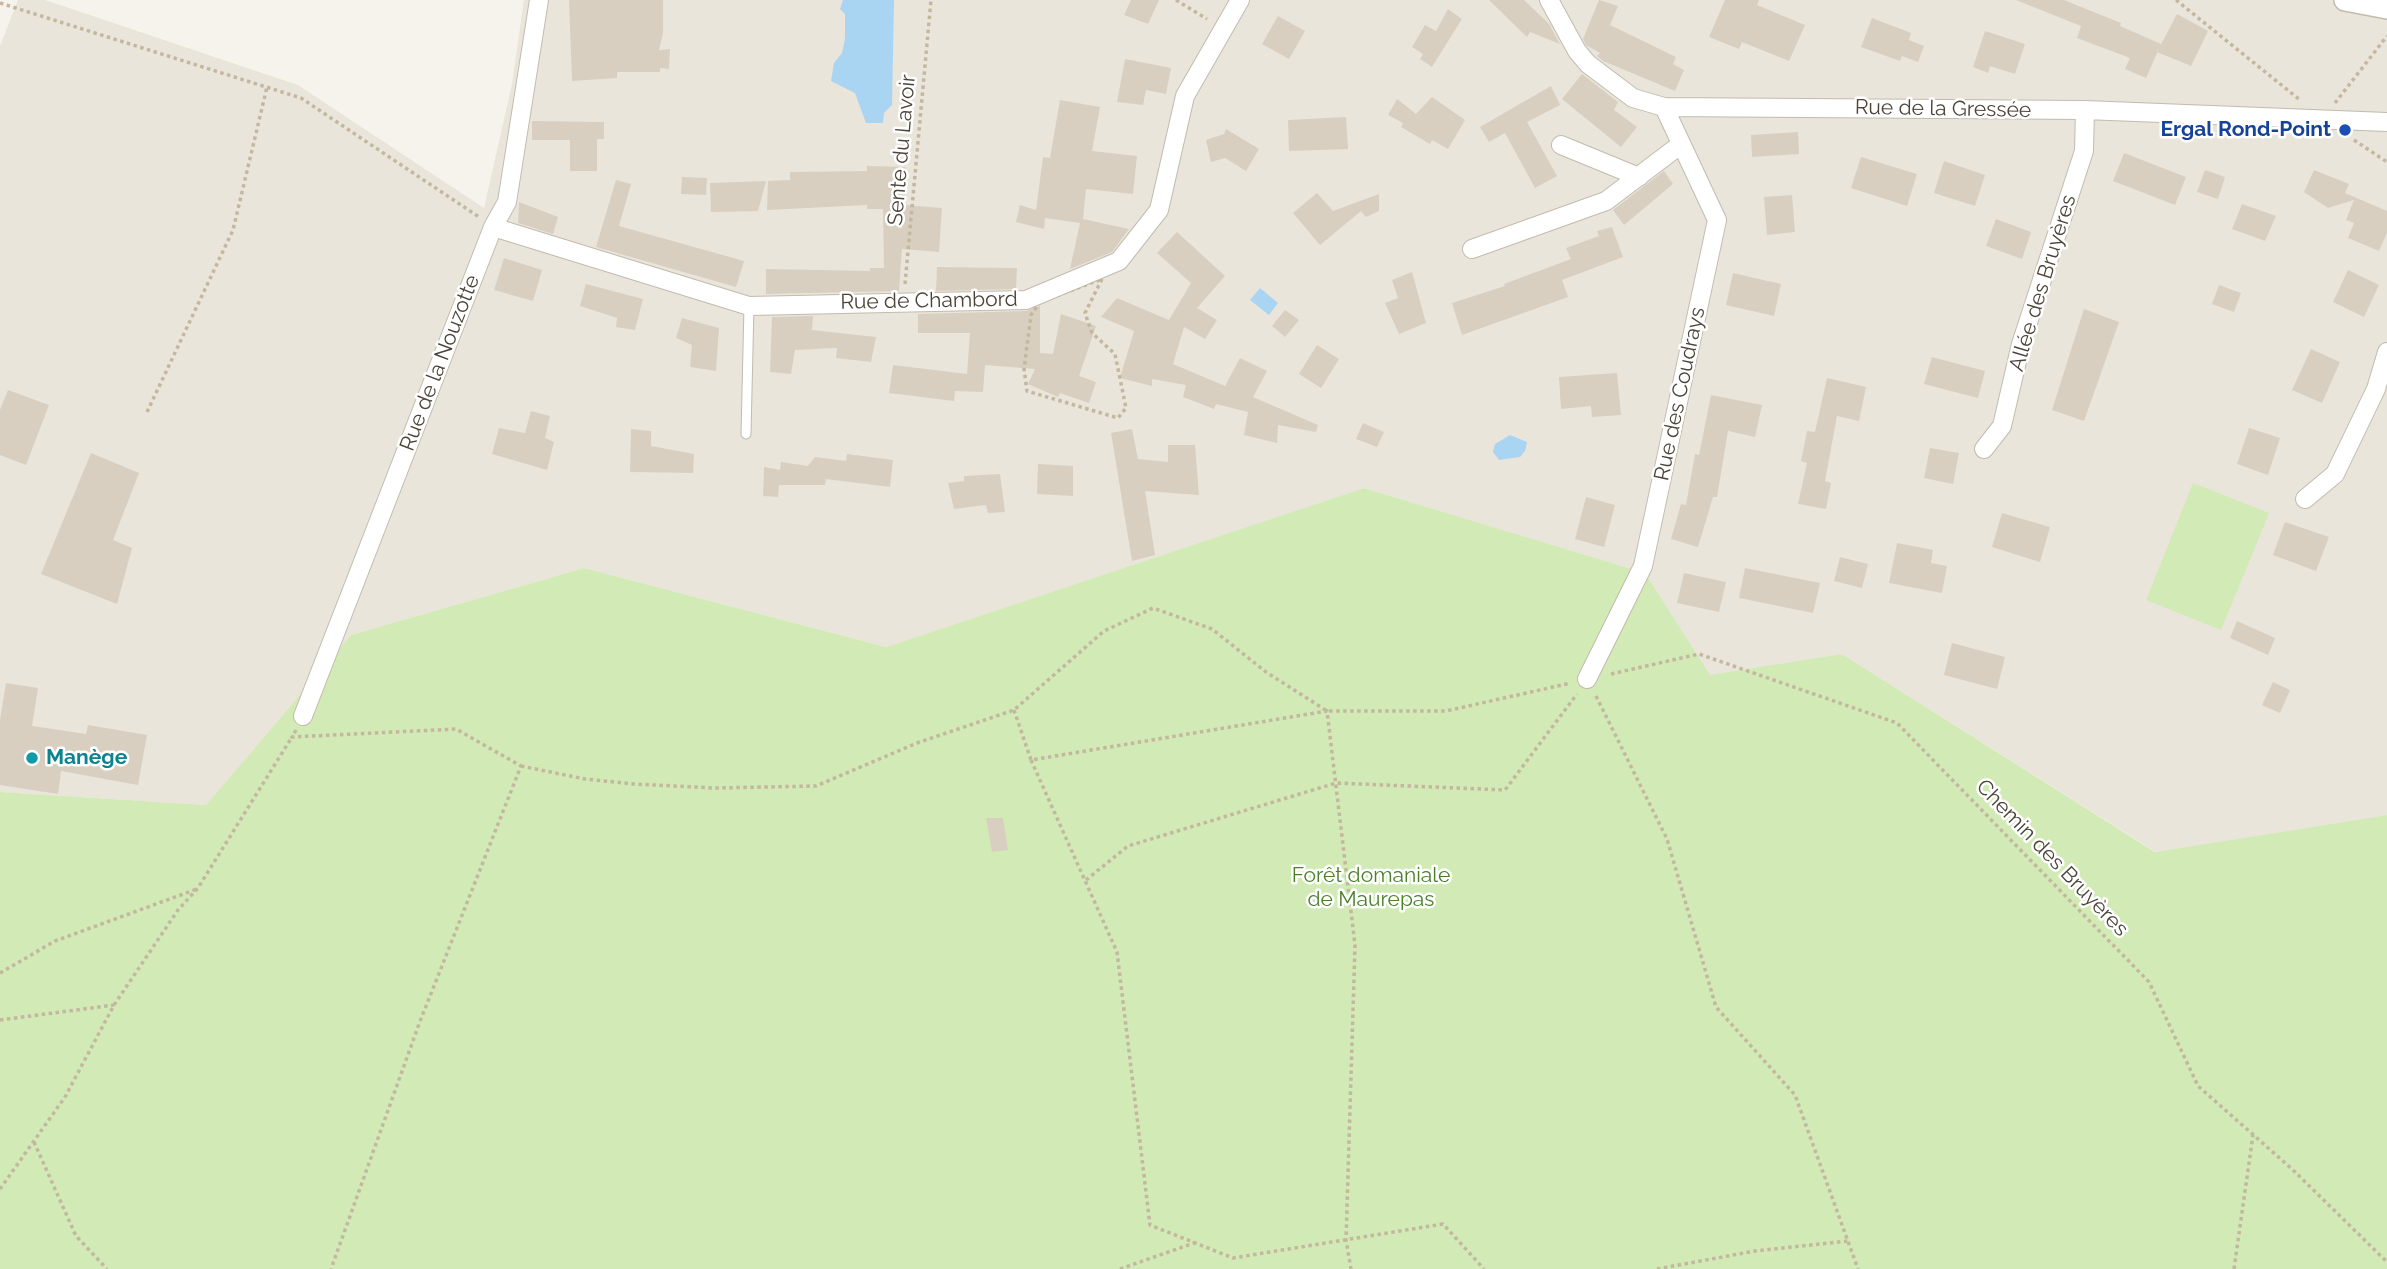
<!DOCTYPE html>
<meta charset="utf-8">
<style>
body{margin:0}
canvas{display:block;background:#f6f3ec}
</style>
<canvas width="2387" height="1269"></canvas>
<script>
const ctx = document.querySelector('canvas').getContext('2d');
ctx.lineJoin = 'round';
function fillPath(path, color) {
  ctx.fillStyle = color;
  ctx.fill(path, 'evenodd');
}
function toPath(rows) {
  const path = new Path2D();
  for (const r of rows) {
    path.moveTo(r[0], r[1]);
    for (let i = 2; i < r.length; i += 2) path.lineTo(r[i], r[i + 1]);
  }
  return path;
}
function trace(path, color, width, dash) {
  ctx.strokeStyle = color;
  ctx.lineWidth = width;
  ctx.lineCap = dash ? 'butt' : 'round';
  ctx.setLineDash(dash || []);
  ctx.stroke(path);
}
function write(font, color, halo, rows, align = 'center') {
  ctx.font = font + ' Raleway,sans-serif';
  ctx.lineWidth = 5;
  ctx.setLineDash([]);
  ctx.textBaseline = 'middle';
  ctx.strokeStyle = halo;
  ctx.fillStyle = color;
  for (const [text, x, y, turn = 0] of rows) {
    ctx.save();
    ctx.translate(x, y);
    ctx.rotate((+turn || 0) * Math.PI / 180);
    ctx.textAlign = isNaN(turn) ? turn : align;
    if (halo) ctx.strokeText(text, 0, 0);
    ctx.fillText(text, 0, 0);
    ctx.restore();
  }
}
fillPath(toPath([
 [18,0,45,0,298,85,484,208,512,84,524,0,2387,0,2387,815,2156,852,1842,654,1710,676,1645,573,1364,488,886,647,584,568,351,635,206,805,0,792,0,46]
]), '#eae5da');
fillPath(toPath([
 [2193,483,2269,513,2221,630,2146,600],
 [1364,488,1645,573,1710,675,1842,654,2155,852,2387,815,2387,1269,0,1269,0,792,206,805,351,635,584,568,886,647]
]), '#d2eab5');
fillPath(toPath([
 [843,0,894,0,892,105,884,113,883,123,866,123,855,93,831,81,834,63,842,53,845,39,845,14,840,9],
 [1260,288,1278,303,1269,315,1250,300],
 [1510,435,1527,442,1525,451,1520,457,1499,460,1493,452,1495,444]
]), '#a9d4f2');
fillPath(toPath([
 [569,0,663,0,663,33,659,50,670,49,669,69,660,68,660,72,617,72,617,78,572,81],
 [1131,0,1159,0,1148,24,1124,15],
 [1489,0,1524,0,1549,24,1560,44,1530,32,1527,37],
 [1599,0,1618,6,1610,25,1676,57,1673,64,1684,70,1675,91,1603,61,1597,56,1600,53,1586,45,1583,39],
 [1725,0,1759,0,1757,5,1805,25,1789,61,1742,42,1739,49,1709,37],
 [2016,0,2064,0,2121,23,2120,26,2161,44,2146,78,2125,69,2130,58,2077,38,2081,26],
 [1448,9,1462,19,1432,67,1420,59,1423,54,1412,47,1425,25,1436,31],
 [2177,14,2208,31,2191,66,2157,52],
 [1278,16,1305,31,1289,59,1262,44],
 [1872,18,1911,33,1909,40,1924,46,1918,62,1902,56,1900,61,1861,47],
 [1985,31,2025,44,2015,74,1990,66,1988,73,1973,67],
 [1125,59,1171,68,1166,94,1146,90,1143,105,1117,102],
 [1582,74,1618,102,1614,110,1637,127,1621,147,1562,99],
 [1551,86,1560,105,1527,122,1557,176,1535,188,1505,133,1489,142,1480,127],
 [1432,97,1465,120,1448,149,1432,140,1430,144,1401,127,1403,123,1388,115,1397,99,1416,114],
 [1060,100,1100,107,1092,151,1137,156,1133,194,1086,189,1083,219,1129,229,1112,252,1070,269,1080,223,1045,218,1044,229,1016,222,1020,205,1036,210,1043,157,1050,158],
 [1346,117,1348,149,1289,151,1288,120],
 [532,121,604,122,604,139,597,139,597,171,570,171,570,140,532,140],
 [1226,129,1259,149,1246,171,1225,158,1211,162,1206,140,1224,134],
 [1798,132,1799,154,1752,157,1751,135],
 [2124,153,2186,177,2175,205,2113,181],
 [1861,157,1917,174,1907,206,1851,188],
 [1944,161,1985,175,1975,206,1934,193],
 [867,166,906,167,905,205,942,208,939,252,902,249,899,291,766,294,766,269,870,271,870,268,884,268,883,209,867,209,867,205,767,210,768,181,790,180,790,172,867,171],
 [2205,170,2225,177,2218,199,2197,192],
 [2314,170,2349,184,2345,193,2387,211,2387,233,2379,251,2348,238,2354,223,2346,220,2354,200,2328,208,2304,192],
 [1664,171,1673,184,1624,225,1613,210],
 [682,177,707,178,706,195,681,194],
 [616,180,631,184,619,226,744,261,736,287,596,247],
 [766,181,758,211,711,212,710,183],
 [1317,193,1333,211,1379,194,1379,211,1366,217,1361,211,1320,245,1293,213],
 [1792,195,1795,232,1767,235,1764,197],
 [519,202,558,217,553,234,518,223],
 [2242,204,2276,216,2265,241,2232,229],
 [1996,219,2031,232,2022,259,1986,246],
 [1612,227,1623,257,1562,280,1568,297,1462,335,1452,303,1505,286,1504,284,1571,259,1566,248,1599,236,1597,231],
 [1177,232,1225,276,1197,308,1217,320,1205,339,1184,327,1173,364,1225,386,1240,358,1267,371,1253,397,1318,425,1316,432,1278,425,1277,443,1244,435,1248,412,1216,404,1214,409,1183,397,1186,385,1152,379,1152,386,1120,378,1134,331,1101,317,1117,298,1169,320,1191,283,1157,253],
 [504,258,542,270,533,301,494,290],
 [937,267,1017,268,1016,289,936,291],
 [2348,270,2379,285,2364,317,2333,302],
 [1412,272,1426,323,1399,334,1385,303,1398,298,1392,280],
 [1733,273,1781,284,1774,316,1726,305],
 [586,284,643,299,635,330,616,327,617,318,580,306],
 [2219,285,2241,293,2234,312,2212,304],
 [1040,306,1040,353,1053,354,1061,314,1096,326,1079,376,1096,382,1089,403,1060,393,1058,397,1028,384,1035,369,985,365,983,392,955,391,954,401,889,393,893,365,967,374,970,333,918,333,918,314,1026,311],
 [2084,309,2119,322,2084,421,2052,410],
 [1285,310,1299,320,1285,337,1272,326],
 [813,316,812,330,876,337,871,362,836,358,837,348,795,350,791,374,770,372,772,317],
 [682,318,719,328,716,371,690,367,692,345,676,338],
 [1317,345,1339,359,1321,388,1299,374],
 [2311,349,2340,362,2322,403,2292,390],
 [1932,357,1985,371,1978,398,1924,384],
 [1617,373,1621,415,1592,417,1591,406,1561,409,1559,377],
 [1827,378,1866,387,1859,421,1837,416,1825,481,1831,483,1826,509,1798,504,1807,463,1801,461,1807,431,1815,432],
 [8,390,49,405,26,465,0,455,0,410],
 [1711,395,1762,405,1755,437,1728,431,1717,497,1713,497,1698,547,1671,539,1681,504,1686,505,1695,454,1699,455],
 [531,411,550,416,545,438,554,442,547,470,492,454,499,428,525,433],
 [1363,423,1384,432,1377,447,1356,439],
 [2249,428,2280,438,2268,475,2237,464],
 [631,429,651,431,651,446,694,454,693,473,630,472],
 [1132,429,1138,459,1168,462,1168,445,1195,445,1199,495,1145,491,1155,555,1132,561,1111,433],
 [1930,448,1959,453,1953,484,1924,478],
 [91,453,139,473,113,540,132,548,117,604,41,574],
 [847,454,893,460,890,487,826,479,825,485,779,485,778,497,763,496,764,467,780,470,781,462,808,466,815,457,846,461],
 [1038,464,1073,466,1073,496,1037,494],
 [1000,474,1005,512,988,513,986,505,954,509,948,483,964,481,964,476],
 [1586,497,1615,505,1604,547,1575,539],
 [2002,513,2050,527,2040,562,1992,547],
 [2285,522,2329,537,2316,571,2273,555],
 [1897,543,1933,550,1931,563,1947,566,1942,593,1889,583],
 [1840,557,1868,564,1862,588,1834,581],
 [1745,568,1820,583,1813,613,1739,598],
 [1684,573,1726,582,1719,612,1677,603],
 [2237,621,2275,638,2268,655,2230,638],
 [1952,643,2005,657,1997,689,1944,675],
 [2273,682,2290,690,2280,713,2262,705],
 [6,683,38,688,32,726,86,734,88,725,147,735,138,785,61,771,58,794,0,785,0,720],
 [986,818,1003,818,1008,850,992,852]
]), '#d8cfc1');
const service = toPath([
 [746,434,749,306]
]);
const minor = toPath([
 [1549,0,1577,51,1588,64,1633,98,1664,107,2085,110,2387,122],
 [1561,145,1639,177],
 [493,227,749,306,1026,300,1119,261,1159,210,1185,96,1240,0],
 [1472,249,1606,201,1680,145],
 [1984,449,2002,426,2021,344,2084,151,2085,110],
 [2305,499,2335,474,2376,389,2387,352],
 [1587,679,1643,566,1717,220,1664,107],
 [303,716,493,227,507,202,539,0]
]);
const tertiary = toPath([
 [2345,0,2387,8]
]);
trace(service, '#c2bbae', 11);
trace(minor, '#c2bbae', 20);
trace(tertiary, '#c2bbae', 24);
trace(toPath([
 [1176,0,1207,19],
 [2176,0,2300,100],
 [0,3,301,98,479,217],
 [2335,103,2387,36],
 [2354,140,2387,162],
 [1102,279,1085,313,1092,333,1115,354,1126,408,1118,418,1027,391,1024,369,1031,315,1040,302,1102,279],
 [905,284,931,0],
 [147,412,233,230,267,87],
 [1611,674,1699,654,1897,723,2149,982,2198,1086,2292,1169,2387,1262],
 [1596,696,1667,839,1716,1007,1795,1095,1858,1269],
 [1014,710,1031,760,1327,711,1355,945,1346,1240,1351,1269],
 [296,730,292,737,456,729,521,766,419,1024,331,1269],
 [1031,760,1117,952,1150,1225,1233,1258,1443,1224,1484,1269],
 [521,766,585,779,634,784,714,788,816,786,917,743,1014,710,1104,631,1153,608,1212,629,1266,672,1327,711,1446,711,1571,683],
 [1086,880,1128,846,1336,783,1505,790,1577,694],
 [0,973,55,941,197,889],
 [0,1020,114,1005],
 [34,1142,76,1236,107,1269],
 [0,1189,65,1097,114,1005,178,910,198,888,292,737],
 [1120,1269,1194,1243],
 [1657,1269,1755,1251,1848,1241],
 [2234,1269,2253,1135]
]), '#c4b79f', 3.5, [3.5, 3.5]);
trace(service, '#fff', 9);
trace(minor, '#fff', 18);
trace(tertiary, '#fff', 21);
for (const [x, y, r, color] of [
 [2345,130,7,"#1a4fb4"],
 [32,758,7,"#0f9aa8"]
]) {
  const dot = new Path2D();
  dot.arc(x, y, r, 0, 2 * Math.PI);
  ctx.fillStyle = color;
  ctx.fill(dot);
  trace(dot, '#fff', 2.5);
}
write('21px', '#4b4439', '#fff', [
 ["Rue de la Gressée",1943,109,1],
 ["Sente du Lavoir",902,150,-85],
 ["Allée des Bruyères",2043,283,-73],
 ["Rue de Chambord",929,301,-1],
 ["Rue de la Nouzotte",440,363,-69],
 ["Rue des Coudrays",1680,394,-78],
 ["Chemin des Bruyères",2052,858,46]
]);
write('bold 21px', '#164399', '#fff', [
 ["Ergal Rond-Point",2331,130]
], 'right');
write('bold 21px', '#0d838f', '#fff', [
 ["Manège",46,758]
], 'left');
write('21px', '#4a7f2a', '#fff', [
 ["Forêt domaniale",1371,876],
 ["de Maurepas",1371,900]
]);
</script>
